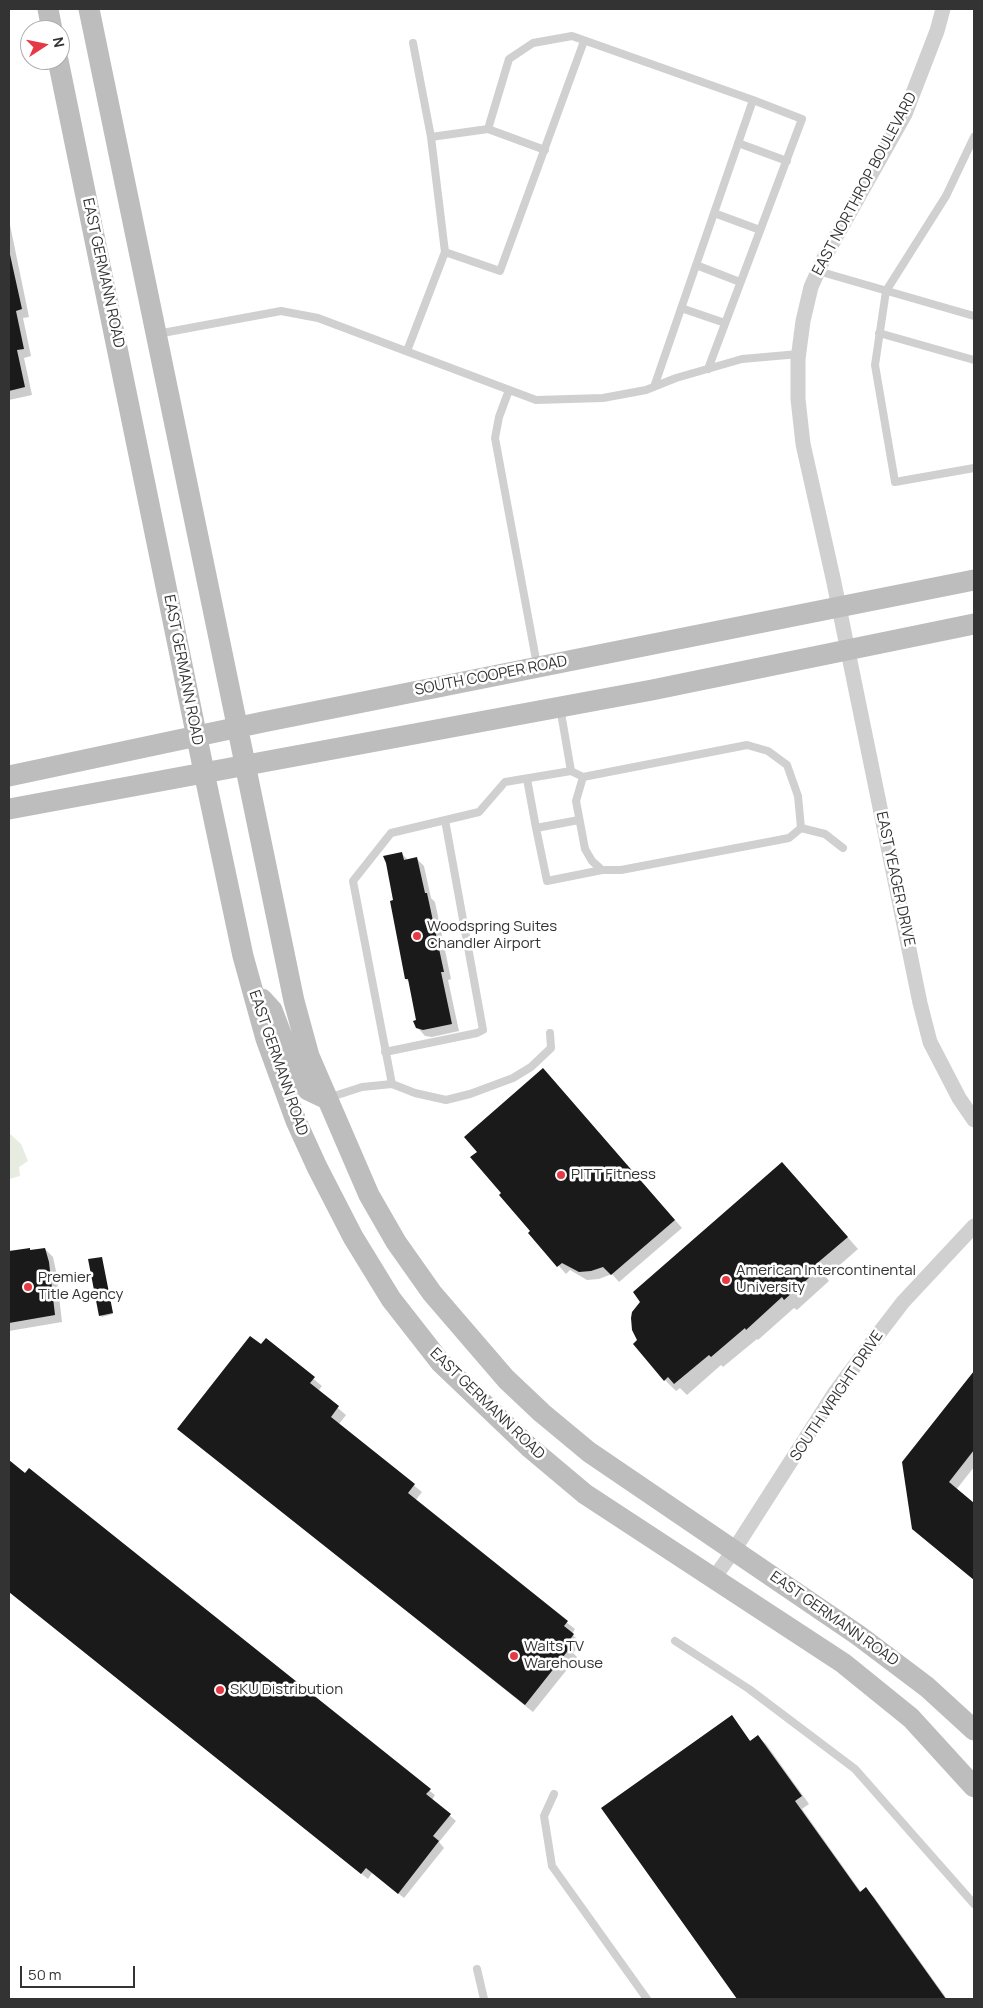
<!DOCTYPE html>
<style>
body{margin:0}
#map{position:relative;width:983px;height:2008px;overflow:hidden;background:#fff;font-family:Manrope,sans-serif}
canvas{display:block}
.frame{position:absolute;inset:0;border:10px solid #333;pointer-events:none}
.north{position:absolute;left:20px;top:20px;width:50px;height:50px;box-sizing:border-box;background:#fff;border:1px solid #adadad;border-radius:50%;rotate:79deg;font-size:14px;font-weight:700;line-height:20px;text-align:center;color:#333}
.north::after{content:'';display:block;margin:auto;width:18px;height:22px;background:#e63946;clip-path:polygon(50% 0,100% 100%,50% 72%,0 100%)}
.scale{position:absolute;left:20px;top:1966px;width:115px;height:22px;box-sizing:border-box;border:2px solid #333;border-top:0;padding-left:6px;font-size:15px;line-height:18px;white-space:nowrap;color:#333;-webkit-text-stroke:4px #fff;paint-order:stroke}
</style>
<div id="map">
<canvas width="983" height="2008"></canvas>
<div class="frame"></div>
<div class="north">N</div>
<div class="scale">50 m</div>
</div>
<script>
const ctx = document.querySelector('canvas').getContext('2d');
ctx.lineJoin = 'round';
function fillPath(path, color) {
  ctx.fillStyle = color;
  ctx.fill(path, 'evenodd');
}
function toPath(rows) {
  const path = new Path2D();
  for (const r of rows) {
    path.moveTo(r[0], r[1]);
    for (let i = 2; i < r.length; i += 2) path.lineTo(r[i], r[i + 1]);
  }
  return path;
}
function trace(path, color, width, dash) {
  ctx.strokeStyle = color;
  ctx.lineWidth = width;
  ctx.lineCap = dash ? 'butt' : 'round';
  ctx.setLineDash(dash || []);
  ctx.stroke(path);
}
function write(font, color, halo, rows, align = 'center') {
  ctx.font = font + ' Manrope,sans-serif';
  ctx.lineWidth = 5;
  ctx.setLineDash([]);
  ctx.textBaseline = 'middle';
  ctx.strokeStyle = halo;
  ctx.fillStyle = color;
  for (const [text, x, y, turn = 0] of rows) {
    ctx.save();
    ctx.translate(x, y);
    ctx.rotate((+turn || 0) * Math.PI / 180);
    ctx.textAlign = isNaN(turn) ? turn : align;
    if (halo) ctx.strokeText(text, 0, 0);
    ctx.fillText(text, 0, 0);
    ctx.restore();
  }
}
fillPath(toPath([
 [9,1133,21,1144,28,1161,19,1167,20,1176,9,1179]
]), '#e6ecdf');
fillPath(toPath([
 [9,220,29,317,23,318,31,356,24,358,32,395,9,400],
 [402,854,408,860,417,859,424,866,431,898,435,902,451,979,448,980,459,1031,432,1037,425,1036,417,1027,418,1021,410,983,406,979,395,901],
 [550,1077,682,1228,619,1282,612,1274,599,1279,587,1280,570,1270,566,1274,530,1233,532,1232],
 [794,1176,858,1249,826,1277,829,1281,797,1310,794,1308,758,1340,757,1339,723,1367,721,1365,687,1395,680,1388,676,1391,665,1380],
 [45,1249,53,1257,56,1271,62,1322,9,1331,9,1253],
 [101,1258,113,1314,102,1317,100,1315],
 [266,1340,322,1386,318,1391,346,1415,339,1424,422,1492,415,1501,575,1629,572,1634,581,1643,573,1653,577,1657,533,1712,179,1429],
 [974,1373,974,1467,956,1490,974,1504,974,1580,921,1536,903,1462],
 [9,1462,435,1795,432,1800,456,1821,439,1842,444,1848,404,1898,372,1873,368,1879,9,1592],
 [731,1716,751,1742,758,1737,766,1744,809,1804,802,1809,861,1892,866,1889,874,1897,947,1999,738,1999,603,1808]
]), '#0003');
fillPath(toPath([
 [9,250,22,309,16,311,24,349,17,350,25,387,9,391],
 [402,852,404,860,417,857,425,893,427,893,444,972,441,972,452,1024,423,1030,416,1028,413,1021,416,1020,408,979,405,979,390,901,393,900,386,863,383,856],
 [543,1068,675,1220,611,1275,603,1267,591,1271,579,1272,562,1263,557,1267,528,1233,530,1231,499,1195,501,1193,470,1157,477,1152,464,1137],
 [782,1162,848,1237,815,1265,819,1269,784,1300,782,1297,746,1330,745,1328,711,1357,709,1355,674,1384,668,1377,664,1381,633,1344,637,1340,632,1330,631,1318,632,1312,640,1302,633,1292],
 [30,1248,30,1250,45,1248,49,1262,55,1315,9,1323,9,1251],
 [102,1257,113,1313,99,1316,88,1259],
 [250,1336,261,1344,266,1338,315,1377,310,1383,339,1406,331,1417,415,1484,408,1493,568,1621,564,1626,574,1634,566,1645,570,1648,525,1705,177,1429],
 [974,1371,974,1450,949,1482,974,1503,974,1580,912,1529,902,1462],
 [9,1460,25,1473,29,1468,431,1789,426,1794,451,1814,433,1836,439,1841,398,1894,366,1868,361,1874,9,1592],
 [732,1715,750,1741,758,1735,802,1796,795,1801,860,1892,866,1887,946,1999,737,1999,601,1808]
]), '#1a1a1a');
trace(toPath([
 [413,43,431,137],
 [488,129,545,150],
 [974,137,946,196,886,291,875,365,895,482,974,468],
 [738,143,787,161],
 [714,213,760,230],
 [445,252,500,271,584,41],
 [696,265,740,282],
 [818,271,974,316],
 [681,308,725,323],
 [879,333,974,360],
 [157,334,281,311,318,318,536,400,603,398,646,390,676,378,742,359,799,354],
 [407,351,445,252,431,137,488,129,509,59,533,43,572,36,753,100],
 [654,387,753,100,802,119,708,369],
 [509,390,499,417,495,438,537,665],
 [571,771,583,777,747,745,768,751,787,765,798,796,801,828,825,834,843,848],
 [583,777,576,801,585,849,592,861,602,870,621,870,789,838,801,828],
 [527,779,536,828,579,820],
 [536,828,547,881,602,870],
 [385,1052,477,1033,483,1030,445,820],
 [392,1084,353,881,391,833,479,812,505,782,571,771,560,707],
 [328,1098,362,1087,392,1084,415,1093,446,1100,470,1094,513,1078,531,1067,551,1048,550,1033],
 [675,1641,749,1689,855,1769,974,1904],
 [554,1794,544,1816,552,1866,647,1999],
 [477,1969,484,1999]
]), '#d0d0d0', 8);
trace(toPath([
 [943,9,937,31,905,114,824,258,811,287,803,321,798,359,798,399,803,444,833,578,920,1003,930,1042,959,1098,974,1120],
 [714,1578,734,1550,834,1394,870,1345,903,1302,974,1226]
]), '#d0d0d0', 15);
trace(toPath([
 [48,9,52,30],
 [89,9,294,1001,309,1056,369,1195,396,1242,432,1293,506,1379,542,1413,589,1452,858,1635,927,1687,974,1730],
 [58,60,204,772,243,956,266,1039,296,1121,317,1167,353,1237,391,1299,441,1363,529,1447,585,1494,843,1663,911,1718,974,1787],
 [9,776,263,722,974,580],
 [9,809,652,690,974,624],
 [262,999,272,1010,297,1076,308,1090,327,1099]
]), '#bdbdbd', 21);
for (const [x, y, r, color] of [
 [417,936,5,"#e63946"],
 [561,1175,5,"#e63946"],
 [726,1280,5,"#e63946"],
 [28,1287,5,"#e63946"],
 [514,1656,5,"#e63946"],
 [220,1690,5,"#e63946"]
]) {
  const dot = new Path2D();
  dot.arc(x, y, r, 0, 2 * Math.PI);
  ctx.fillStyle = color;
  ctx.fill(dot);
  trace(dot, '#fff', 2);
}
write('15px', '#333', '#fff', [
 ["EAST NORTHROP BOULEVARD",865,184,-62],
 ["EAST GERMANN ROAD",103,273,78],
 ["EAST GERMANN ROAD",183,670,79],
 ["SOUTH COOPER ROAD",491,676,-11],
 ["EAST YEAGER DRIVE",895,879,78],
 ["EAST GERMANN ROAD",278,1063,71],
 ["SOUTH WRIGHT DRIVE",837,1396,-56],
 ["EAST GERMANN ROAD",487,1404,44],
 ["EAST GERMANN ROAD",834,1619,35]
]);
write('15px', '#333', '#fff', [
 ["Woodspring Suites",427,927],
 ["Chandler Airport",427,944],
 ["PITT Fitness",571,1175],
 ["American Intercontinental",736,1271],
 ["University",736,1288],
 ["Premier",38,1278],
 ["Title Agency",38,1295],
 ["Walts TV",524,1647],
 ["Warehouse",524,1664],
 ["SKU Distribution",230,1690]
], 'left');
</script>
